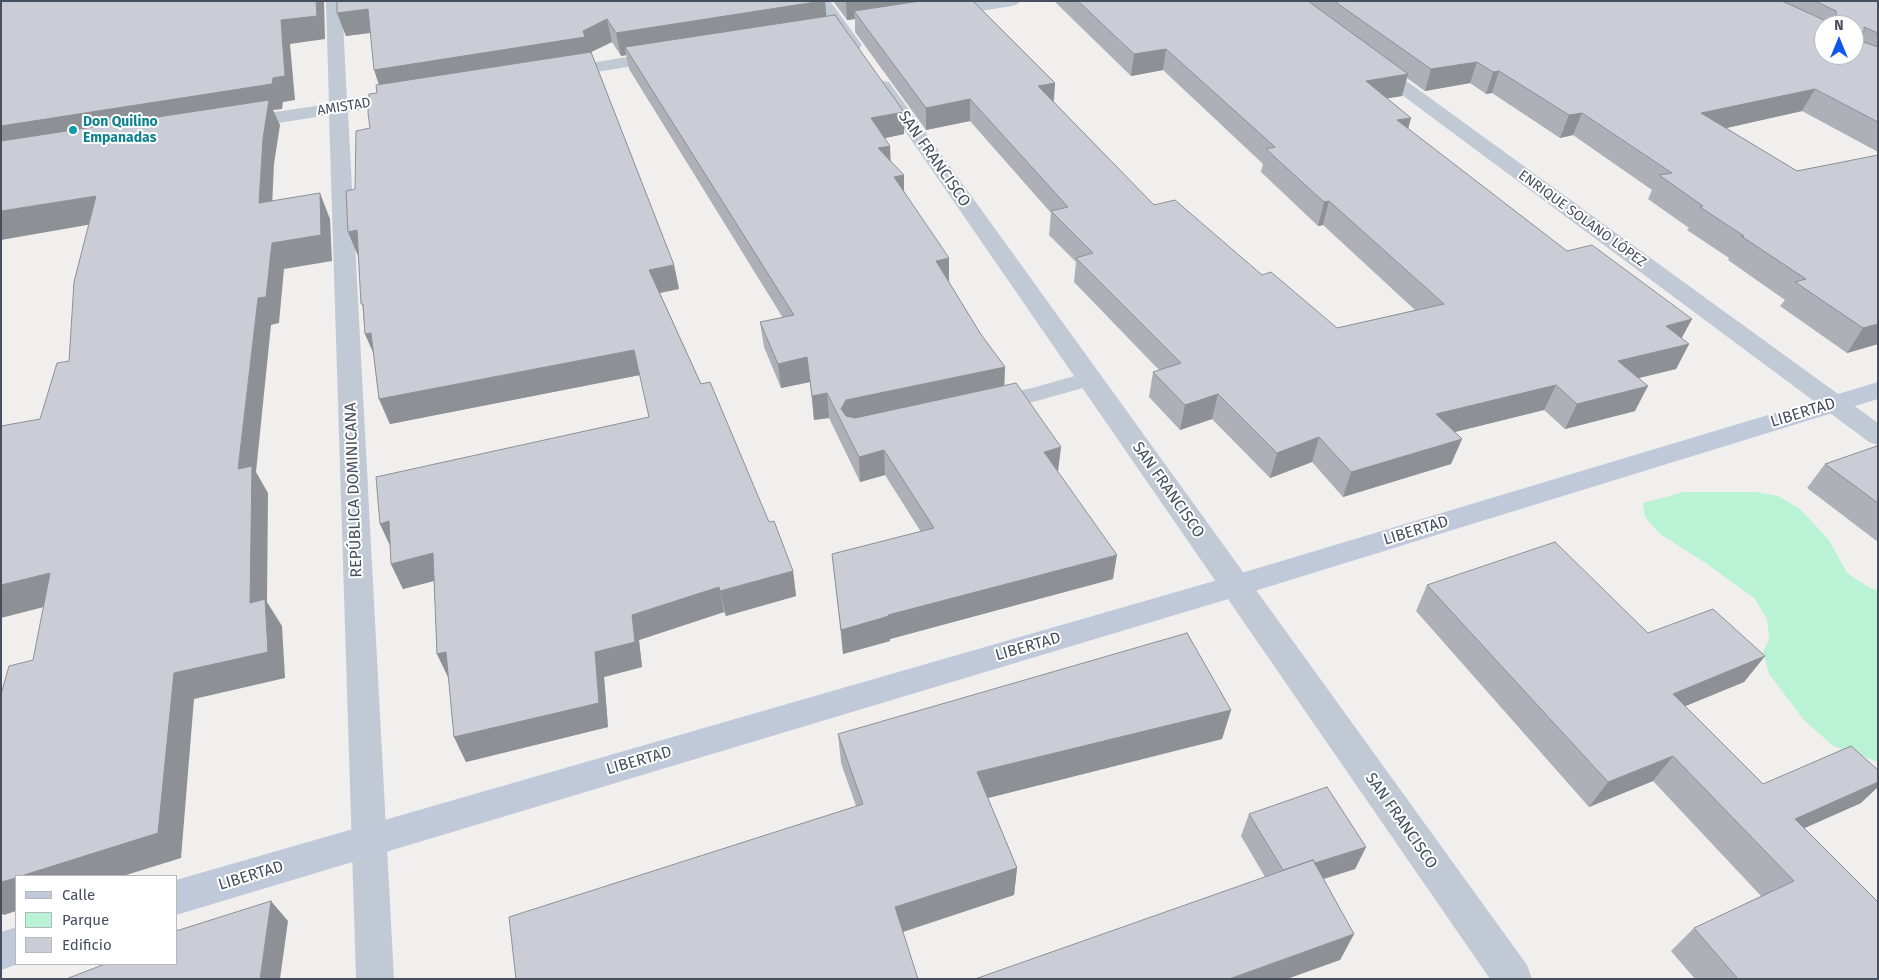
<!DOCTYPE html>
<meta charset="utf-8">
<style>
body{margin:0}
#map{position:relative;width:1879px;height:980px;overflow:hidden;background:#f1efee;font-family:"Fira Sans",sans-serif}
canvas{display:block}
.frame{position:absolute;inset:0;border:2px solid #464f5d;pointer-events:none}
.legend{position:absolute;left:15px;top:875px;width:162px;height:90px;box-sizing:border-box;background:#fff;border:1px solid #b5b9be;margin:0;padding:6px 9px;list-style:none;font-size:15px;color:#464f5d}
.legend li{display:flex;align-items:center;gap:10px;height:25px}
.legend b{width:25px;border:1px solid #b5b9be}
.north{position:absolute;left:1814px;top:15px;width:50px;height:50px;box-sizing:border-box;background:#fff;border:1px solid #b5b9be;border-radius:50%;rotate:0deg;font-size:14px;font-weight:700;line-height:20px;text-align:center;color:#464f5d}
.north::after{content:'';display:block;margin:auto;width:18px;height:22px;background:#0e56ec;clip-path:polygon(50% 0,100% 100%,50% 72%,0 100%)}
</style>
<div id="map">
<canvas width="1879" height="980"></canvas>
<div class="frame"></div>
<ul class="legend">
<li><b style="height:6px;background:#c0c9d9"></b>Calle</li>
<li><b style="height:14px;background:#baf2d6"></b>Parque</li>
<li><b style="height:14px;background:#cacdd5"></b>Edificio</li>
</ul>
<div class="north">N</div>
</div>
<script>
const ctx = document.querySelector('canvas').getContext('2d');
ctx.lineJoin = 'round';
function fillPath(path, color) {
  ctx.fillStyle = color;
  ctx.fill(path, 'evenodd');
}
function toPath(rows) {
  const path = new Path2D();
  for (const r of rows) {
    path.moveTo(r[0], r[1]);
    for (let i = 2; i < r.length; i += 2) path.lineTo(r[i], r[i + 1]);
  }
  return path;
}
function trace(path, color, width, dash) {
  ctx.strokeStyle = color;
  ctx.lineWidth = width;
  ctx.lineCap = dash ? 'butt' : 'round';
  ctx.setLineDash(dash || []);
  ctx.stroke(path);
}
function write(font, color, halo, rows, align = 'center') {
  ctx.font = font + ' "Fira Sans",sans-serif';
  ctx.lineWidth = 4;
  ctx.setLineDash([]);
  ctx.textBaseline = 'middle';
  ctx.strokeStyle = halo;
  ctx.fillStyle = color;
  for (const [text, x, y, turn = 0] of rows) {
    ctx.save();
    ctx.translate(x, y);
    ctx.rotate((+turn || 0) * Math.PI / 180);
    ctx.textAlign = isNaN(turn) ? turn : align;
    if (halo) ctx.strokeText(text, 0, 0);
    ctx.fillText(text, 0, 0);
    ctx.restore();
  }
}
fillPath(toPath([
 [1684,492,1755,492,1778,496,1800,509,1829,540,1847,573,1870,588,1878,590,1878,762,1833,746,1804,720,1769,674,1763,652,1769,639,1767,619,1754,598,1707,564,1660,534,1645,517,1643,503]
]), '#baf2d6');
fillPath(toPath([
 [1089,372,1097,374,1100,379,1097,384,1033,402,993,411,985,408,981,403,985,398,1032,388,1089,372]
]), '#c1c9d5');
fillPath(toPath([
 [326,1,342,1,347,101,406,91,413,93,415,97,413,101,406,103,348,112,394,979,356,979,329,115,241,129,234,127,231,123,234,119,241,117,329,104,326,1],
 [814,1,830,1,862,45,859,49,853,50,847,49,814,1],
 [979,1,1020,1,1018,4,1012,6,942,17,936,16,934,12,936,8,942,7,979,1],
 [665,51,671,52,674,56,671,60,559,78,553,77,550,73,553,69,559,68,665,51],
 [1373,60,1379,61,1878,423,1878,445,1869,442,1367,69,1364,65,1367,61,1373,60],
 [883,81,889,82,1527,965,1532,979,1490,979,874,86,877,82,883,81]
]), '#c1c9d5');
fillPath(toPath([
 [1878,382,1878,399,1235,597,176,915,176,880,1235,575,1878,382],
 [16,927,16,964,18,964,1,970,1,932,16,927]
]), '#c0c9d9');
fillPath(toPath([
 [337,1,825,1,826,16,904,112,904,134,885,138,891,162,904,175,904,191,949,282,980,333,1005,367,1004,386,1058,472,1113,579,890,639,890,641,843,654,832,554,921,532,885,475,860,482,829,418,814,420,810,382,781,388,764,347,760,322,783,318,629,69,626,55,621,56,612,42,591,52,674,265,679,289,660,293,701,384,793,571,796,596,726,616,724,612,639,640,642,667,604,677,608,727,466,762,454,737,449,679,437,654,434,581,403,589,391,564,390,545,380,524,649,417,640,375,390,424,379,399,373,352,365,334,358,256,355,189,370,128,377,93,379,85,370,33,346,36,337,13],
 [833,1,973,1,1055,83,1054,102,1154,205,1262,275,1337,328,1415,310,1323,225,1318,226,1261,172,1263,164,1163,70,1131,76,1054,1,1878,1,1878,152,1802,111,1726,128,1797,171,1878,155,1878,344,1847,353,1780,306,1785,300,1728,260,1729,258,1687,230,1689,228,1648,199,1652,190,1573,135,1560,138,1492,93,1486,94,1470,83,1425,91,1407,78,1402,96,1387,98,1411,118,1408,129,1567,251,1692,319,1681,338,1689,344,1676,369,1638,378,1635,411,1565,429,1544,410,1455,432,1462,439,1451,464,1343,497,1312,462,1270,478,1212,419,1180,430,1149,397,1153,372,1159,370,1074,282,1076,262,1049,235,1051,213,970,121,926,130,855,32,855,19,847,20],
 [1824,25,1854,25,1854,55],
 [1878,446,1878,542,1807,488,1825,464],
 [1427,585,1648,633,1765,656,1744,682,1685,706,1763,784,1861,803,1804,828,1878,979,1695,979,1671,951,1694,928,1761,896,1653,781,1589,807,1416,611],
 [1231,710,1222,739,988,798,1017,868,1014,895,903,932,856,806,841,763,838,734],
 [1249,814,1366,847,1355,869,1323,879,1354,934,1340,960,1265,877,1241,836]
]), '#aeb0b7');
fillPath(toPath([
 [316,1,324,1,325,39,290,44,295,100,283,102,282,109,273,110,280,125,274,164,271,229,1,154,1,126,281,20],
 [822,1,825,1,827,24,625,47,626,55,621,56,616,33],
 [846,1,954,1,854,11,855,19,847,20],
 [368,9,376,32,346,36,337,13],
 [607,19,612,42,589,53,382,94,374,70,583,31],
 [1166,49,1163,70,1131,76,1134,54],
 [1477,62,1470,83,1425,91,1431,69],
 [1499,71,1492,93,1486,94,1493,72],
 [1408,74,1402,96,1360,103,1366,81],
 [1055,83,1053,105,1038,86],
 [1815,89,1802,111,1691,136,1701,113],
 [970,99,970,121,926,130,926,108],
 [904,112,904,134,872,141,871,118],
 [1582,113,1573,135,1560,138,1569,115],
 [1411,118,1405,140,1397,120],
 [890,146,891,169,878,148],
 [904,175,904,198,894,177],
 [320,193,330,219,332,261,284,269,279,323,271,325,256,472,268,493,267,602,282,626,285,678,194,699,181,858,123,876,21,876,174,673,250,603,238,469,258,298,272,243],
 [96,196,110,221,1,240,1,211],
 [1329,201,1323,225,1318,226,1324,202],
 [357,230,366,255,358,256,348,232],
 [949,258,949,282,936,261],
 [674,265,679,289,654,294,649,270],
 [1692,319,1679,343,1666,326],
 [1878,324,1878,344,1847,353,1863,328],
 [371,333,376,359,365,334],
 [1689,344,1676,369,1606,386,1618,361],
 [634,350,640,375,390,424,379,399],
 [807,357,810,382,781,388,778,364],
 [1005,367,1004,392,842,422,841,409,846,400],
 [1556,385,1544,410,1426,439,1436,414],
 [1648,386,1635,411,1565,429,1577,404],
 [827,393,829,418,814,420,812,396],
 [1218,394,1212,419,1180,430,1185,405],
 [1319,437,1312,462,1270,478,1277,453],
 [1462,439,1451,464,1343,497,1351,472],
 [1061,447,1058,472,1044,452],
 [884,450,885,475,860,482,859,457],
 [389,521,392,550,380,524],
 [433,553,445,578,403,589,391,564],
 [1117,555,1113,579,890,639,890,641,843,654,841,630,888,615],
 [793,571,796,596,726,616,720,591],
 [50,573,71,600,1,618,1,585],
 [719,587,724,612,639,640,642,667,604,677,608,727,466,762,454,737,595,652,632,615],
 [446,652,449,679,437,654],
 [1765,656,1744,682,1654,719,1673,694],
 [1231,710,1222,739,976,801,977,772],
 [1673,756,1653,781,1589,807,1608,782],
 [1878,782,1878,787,1861,803,1771,843,1795,819],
 [1366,847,1355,869,1276,894,1285,873],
 [1017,868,1014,895,896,934,895,907],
 [16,878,16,911,4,915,1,913,1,882],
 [271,901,288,921,280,979,260,979],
 [1354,934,1340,960,1287,979,1229,979]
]), '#8d9095');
const building = toPath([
 [1,1,316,1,317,16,281,20,285,76,273,78,272,84,1,126,1,1],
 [337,1,822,1,616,33,607,19,583,31,585,37,374,70,368,9,337,13,337,1],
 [920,1,973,1,1055,83,1038,86,1154,205,1175,200,1262,275,1271,272,1337,328,1444,304,1329,201,1324,202,1266,149,1275,147,1166,49,1134,54,1078,1,1308,1,1408,74,1366,81,1411,118,1397,120,1567,251,1592,245,1692,319,1666,326,1689,344,1618,361,1648,386,1577,404,1556,385,1436,414,1462,439,1351,472,1319,437,1277,453,1218,394,1185,405,1153,372,1181,363,1076,258,1093,253,1051,211,1068,207,970,99,926,108,854,11,920,1],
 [1334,1,1782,1,1835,25,1824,25,1824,55,1854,55,1854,35,1855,39,1878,47,1878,122,1815,89,1701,113,1797,171,1878,155,1878,324,1863,328,1795,282,1806,279,1741,236,1744,236,1700,207,1703,206,1659,175,1672,173,1582,113,1569,115,1499,71,1493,72,1477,62,1431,69,1334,1],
 [1815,1,1878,1,1878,33,1864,27,1864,32,1854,32,1854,25,1837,25,1836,11,1815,1],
 [835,15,904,112,871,118,890,146,878,148,904,175,894,177,949,258,936,261,980,333,1005,367,846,400,841,409,846,416,855,418,1016,383,1061,447,1044,452,1117,555,888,615,889,616,841,630,832,554,934,528,884,450,859,457,827,393,812,396,807,357,778,364,760,322,794,315,625,47,835,15],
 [591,52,674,265,649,270,701,384,710,382,769,522,774,521,793,571,720,591,719,587,632,615,635,642,595,652,599,703,454,737,446,652,437,654,433,553,391,564,389,521,380,524,376,477,649,417,634,350,379,399,371,333,365,334,363,304,361,304,357,230,348,232,346,191,355,189,356,131,370,128,368,113,369,94,377,93,376,85,591,52],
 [269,100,263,139,259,203,320,193,321,235,272,243,266,297,258,298,238,469,252,466,250,603,265,599,268,652,174,673,158,833,21,876,16,876,16,878,1,882,1,694,9,666,33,660,50,573,1,585,1,426,40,419,57,363,69,361,74,282,96,196,1,211,1,141,269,100],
 [1877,446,1878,446,1878,503,1825,464,1877,446],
 [1555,542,1648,633,1713,609,1765,656,1673,694,1763,784,1851,746,1878,770,1878,782,1795,819,1878,902,1878,979,1738,979,1694,928,1794,881,1673,756,1608,782,1427,585,1555,542],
 [1187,633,1231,710,977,772,1017,868,895,907,918,979,516,979,509,917,863,804,838,734,1187,633],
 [1327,787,1366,847,1315,863,1313,860,1283,870,1249,814,1327,787],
 [1313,860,1354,934,1229,979,975,979,1313,860],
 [271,901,260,979,66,979,105,964,176,964,176,931,271,901]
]);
fillPath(building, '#cacdd5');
trace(building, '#8d9095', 1);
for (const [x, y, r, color] of [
 [73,130,5,"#0f9aa8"]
]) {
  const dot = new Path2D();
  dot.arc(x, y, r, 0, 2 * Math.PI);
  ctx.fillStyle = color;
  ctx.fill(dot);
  trace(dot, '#fff', 2);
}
write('14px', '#464f5d', '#fff', [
 ["AMISTAD",344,107,-9],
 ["ENRIQUE SOLANO LÓPEZ",1582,219,36]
]);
write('bold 14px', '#0d838f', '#fff', [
 ["Don Quilino",83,122],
 ["Empanadas",83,138]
], 'left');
write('16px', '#464f5d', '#fff', [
 ["SAN FRANCISCO",934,159,55],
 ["LIBERTAD",1803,413,-17],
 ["REPÚBLICA DOMINICANA",354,490,-92],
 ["SAN FRANCISCO",1168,490,55],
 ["LIBERTAD",1416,531,-17],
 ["LIBERTAD",1028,647,-16],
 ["LIBERTAD",639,761,-16],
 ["SAN FRANCISCO",1401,821,55],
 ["LIBERTAD",251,876,-17]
]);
</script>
